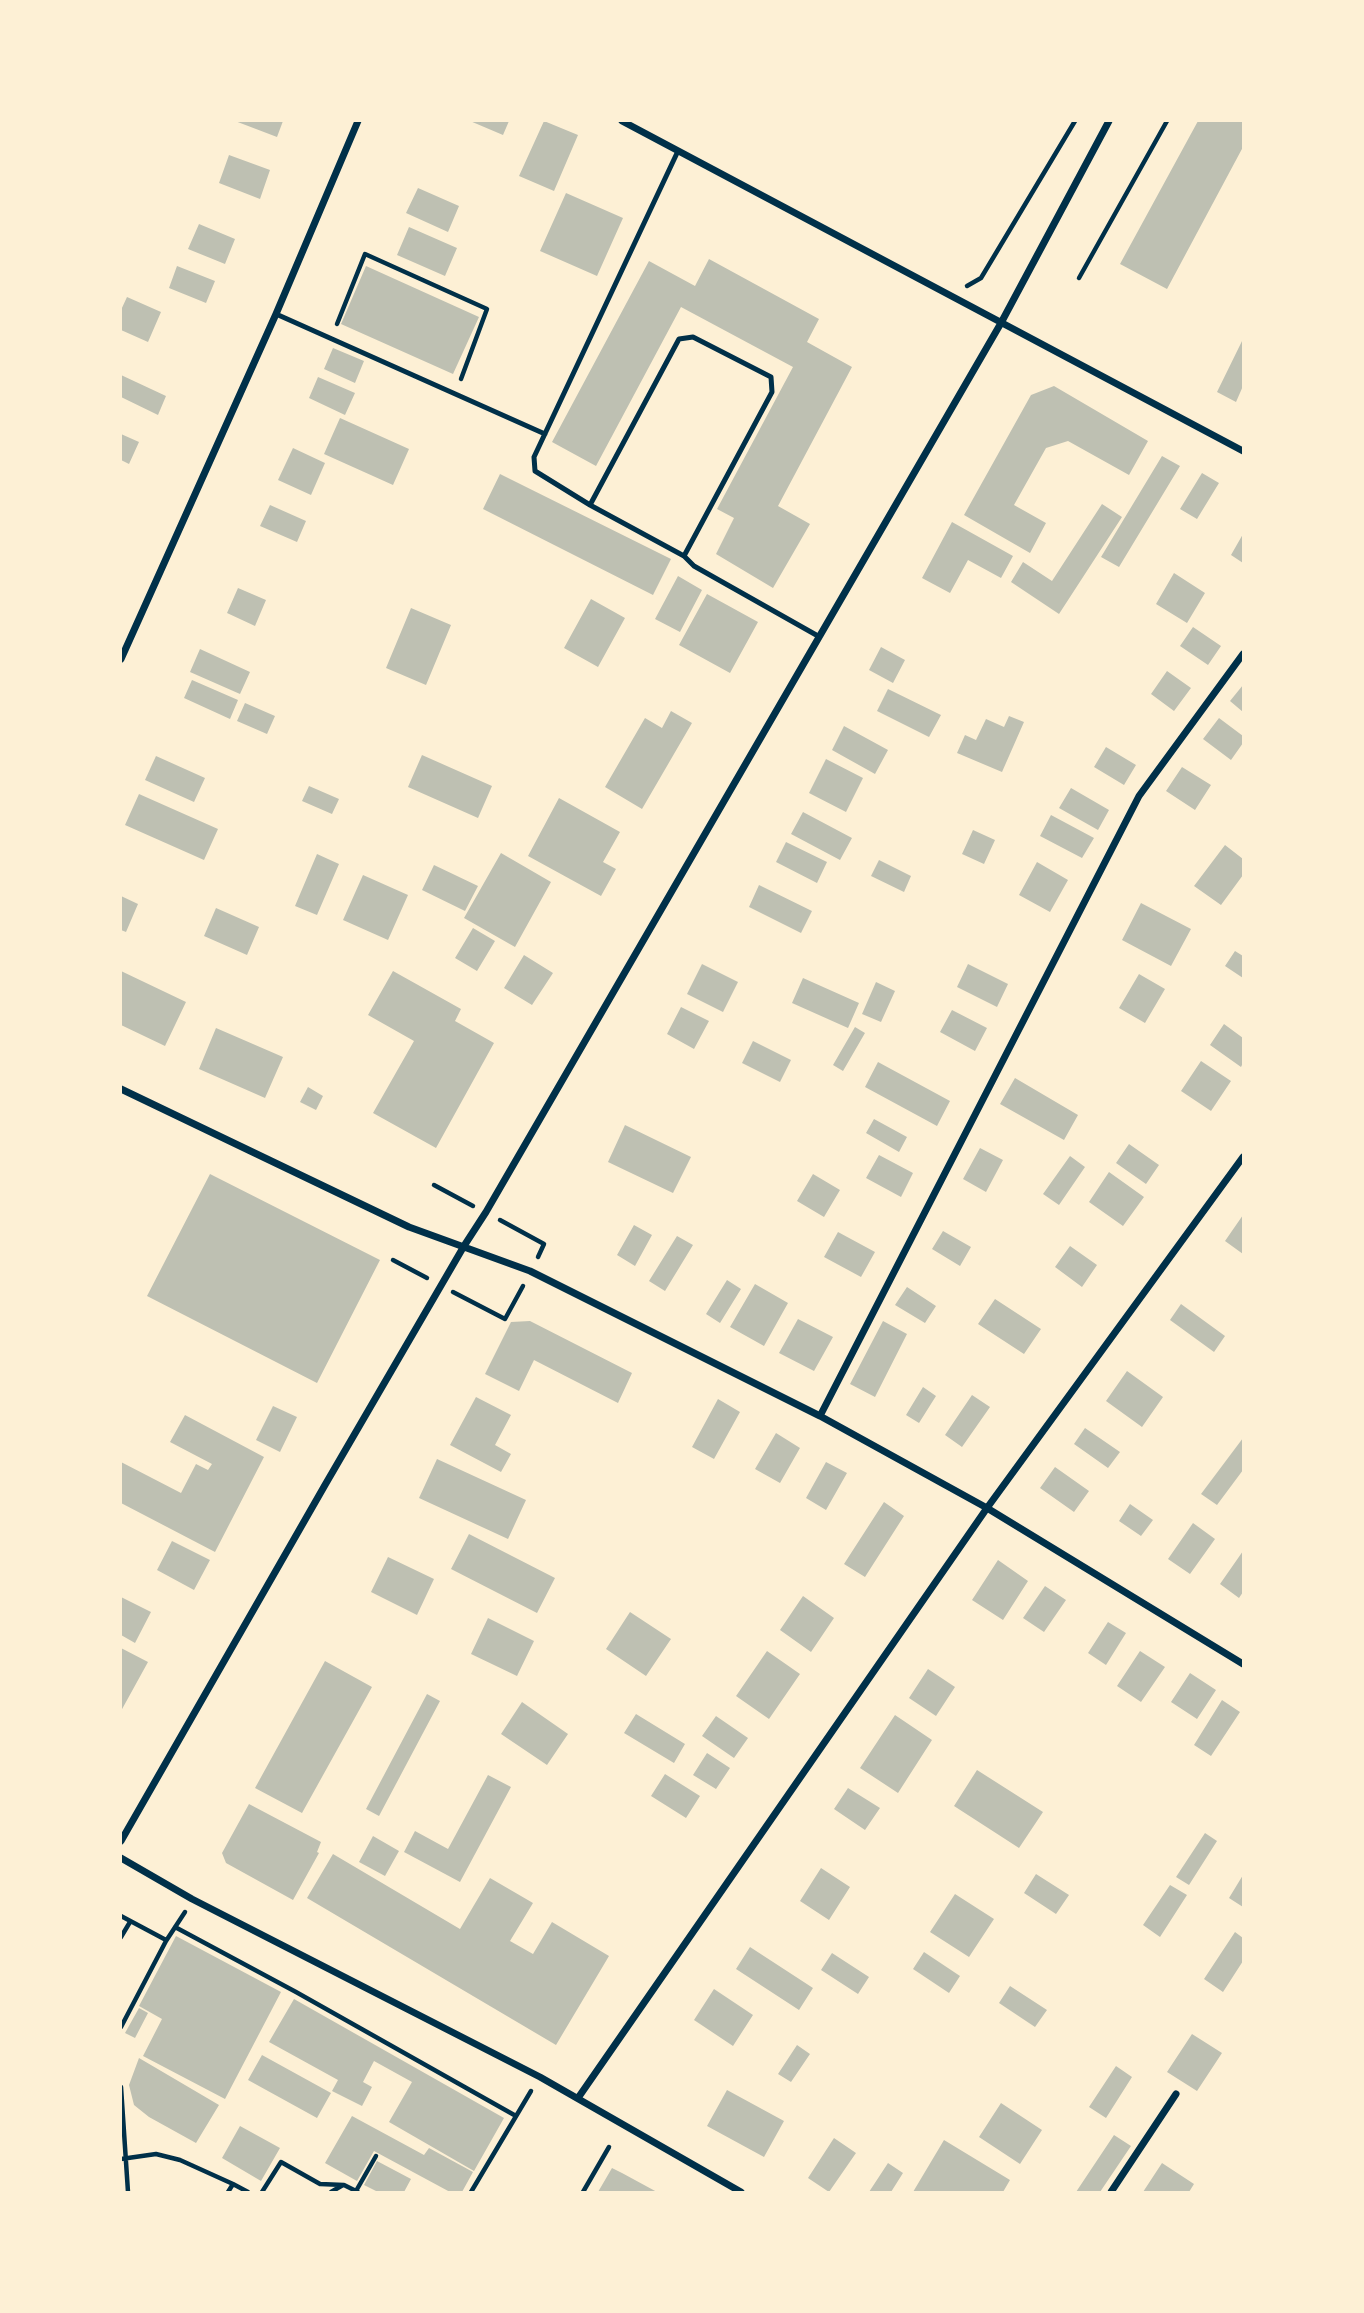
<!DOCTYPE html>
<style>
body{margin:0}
#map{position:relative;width:1364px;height:2313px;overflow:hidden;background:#fdf0d5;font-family:"IBM Plex Sans",sans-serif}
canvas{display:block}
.frame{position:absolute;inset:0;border:122px solid #fdf0d5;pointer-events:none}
</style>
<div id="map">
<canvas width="1364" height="2313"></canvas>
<div class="frame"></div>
</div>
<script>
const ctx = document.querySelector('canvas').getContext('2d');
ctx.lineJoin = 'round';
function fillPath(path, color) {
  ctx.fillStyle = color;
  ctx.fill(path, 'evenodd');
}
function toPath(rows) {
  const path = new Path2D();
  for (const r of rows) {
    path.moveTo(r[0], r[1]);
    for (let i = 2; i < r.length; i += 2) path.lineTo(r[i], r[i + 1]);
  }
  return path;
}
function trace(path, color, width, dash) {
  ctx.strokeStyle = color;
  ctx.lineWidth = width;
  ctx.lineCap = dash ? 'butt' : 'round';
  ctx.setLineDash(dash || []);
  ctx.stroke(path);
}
fillPath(toPath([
 [235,121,283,121,277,137],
 [470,121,509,121,503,135],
 [544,121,578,135,554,191,519,176],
 [1198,121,1243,121,1243,147,1167,289,1120,264],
 [229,155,270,170,260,199,219,183],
 [418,188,459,206,448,232,406,213],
 [566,193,623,218,597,276,540,251],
 [199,224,235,239,225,264,188,249],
 [409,227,457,248,445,276,397,255],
 [709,259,819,319,807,342,852,367,778,506,810,524,773,588,716,554,734,518,717,509,793,367,681,307,596,466,552,442,649,261,695,286],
 [177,266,215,281,206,303,169,288],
 [366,266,479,317,453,374,341,324],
 [127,297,161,312,148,342,121,330,121,310],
 [1243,339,1243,386,1236,402,1217,392],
 [333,348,364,361,355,383,324,369],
 [121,375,166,396,158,415,121,397],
 [318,377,355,393,345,415,309,398],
 [1054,386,1148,441,1129,475,1068,441,1046,448,1014,505,1046,523,1030,553,964,515,1031,395],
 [340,418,409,449,393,485,324,454],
 [121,434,139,442,129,464,121,460],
 [293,448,325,463,311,495,278,480],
 [1162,456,1180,466,1119,567,1101,557],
 [1202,473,1219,483,1197,519,1180,509],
 [500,474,671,559,653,595,483,509],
 [1102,504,1122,517,1059,614,1011,582,1023,562,1052,581],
 [270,505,306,521,297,542,260,526],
 [952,522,1013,556,1001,578,968,560,950,593,922,578],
 [1243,534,1243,563,1231,555],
 [1174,573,1205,593,1187,623,1156,604],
 [678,576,702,590,680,632,655,619],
 [238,588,266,600,255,626,227,613],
 [707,594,758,622,730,673,679,645],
 [591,599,625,618,598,667,564,648],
 [411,608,451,625,426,685,386,668],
 [1193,627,1221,646,1208,665,1180,646],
 [881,647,905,660,893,683,869,670],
 [200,649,250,672,240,694,190,672],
 [1167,671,1191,688,1174,711,1151,694],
 [192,680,238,700,230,719,184,698],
 [1243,685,1243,712,1230,701],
 [888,689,941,715,929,737,877,711],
 [245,703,275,716,267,734,237,721],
 [671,711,692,723,642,809,605,787,645,718,662,728],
 [1009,716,1024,722,1002,772,957,753,965,735,976,740,986,719,1004,727],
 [1219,718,1243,736,1243,743,1231,760,1203,739],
 [844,726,888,750,875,774,832,750],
 [1106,747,1136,765,1124,785,1094,767],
 [422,755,492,786,478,818,408,787],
 [156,756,205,778,194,802,145,780],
 [826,759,863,778,846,812,809,793],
 [1182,767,1211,785,1195,810,1166,791],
 [309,786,339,799,332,814,302,801],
 [1071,788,1109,810,1098,830,1059,808],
 [139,794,218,829,204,860,125,825],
 [559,798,620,832,603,862,616,869,601,896,528,856],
 [803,812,852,838,840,860,791,834],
 [1051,815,1094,838,1082,858,1040,836],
 [973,830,995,840,984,864,962,854],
 [786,842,827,862,817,883,776,862],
 [1225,845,1243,859,1243,875,1221,905,1194,886],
 [501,853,551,882,515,947,464,918],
 [317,854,339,864,317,915,295,906],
 [879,860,911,876,904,892,871,876],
 [1037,862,1068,880,1050,912,1019,895],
 [434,865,478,886,465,911,422,890],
 [363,875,408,895,388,940,343,920],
 [759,885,812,911,801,933,749,907],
 [121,896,138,904,126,932,121,930],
 [1141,903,1191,929,1171,966,1122,940],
 [216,908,259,927,247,955,204,936],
 [473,928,495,941,477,971,455,958],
 [1235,951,1243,956,1243,978,1225,966],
 [524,955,553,973,532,1005,504,988],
 [702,964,738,982,723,1012,687,994],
 [968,964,1008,984,997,1007,957,987],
 [121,971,186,1002,165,1046,121,1025],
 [393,971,461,1009,455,1021,494,1043,436,1148,373,1113,414,1041,368,1015],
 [1139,974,1165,989,1145,1023,1119,1008],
 [803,978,859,1003,848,1028,792,1003],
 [876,982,895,991,881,1022,862,1014],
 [681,1007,709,1021,694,1049,667,1034],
 [952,1010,987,1028,975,1051,940,1032],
 [1224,1024,1243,1038,1243,1063,1241,1067,1210,1045],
 [855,1027,865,1033,843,1071,833,1065],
 [216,1028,283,1057,265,1098,199,1069],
 [753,1041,791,1060,780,1082,742,1063],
 [1201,1061,1231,1081,1211,1111,1181,1091],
 [878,1062,950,1101,937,1126,865,1087],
 [1015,1078,1078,1115,1064,1140,1000,1104],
 [308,1087,323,1096,316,1110,300,1102],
 [874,1119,907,1137,899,1152,866,1133],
 [625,1125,691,1157,673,1193,608,1162],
 [1129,1144,1159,1165,1146,1184,1116,1163],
 [980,1148,1003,1160,986,1192,963,1179],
 [879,1155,913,1173,901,1197,866,1178],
 [1070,1156,1085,1167,1059,1205,1043,1194],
 [1109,1172,1144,1197,1123,1226,1089,1202],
 [210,1174,380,1260,317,1383,147,1296],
 [813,1174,840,1190,824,1217,797,1201],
 [1243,1215,1243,1254,1225,1241],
 [634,1225,652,1235,635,1266,617,1255],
 [943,1231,971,1247,960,1266,932,1249],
 [838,1232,875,1252,861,1277,824,1257],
 [677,1236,693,1245,665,1291,649,1281],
 [1070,1246,1097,1265,1082,1287,1055,1267],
 [727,1280,741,1289,720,1323,706,1314],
 [755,1284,788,1303,764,1346,730,1327],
 [907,1287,936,1306,925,1323,895,1305],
 [995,1299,1041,1329,1024,1354,978,1324],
 [1181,1304,1225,1336,1214,1352,1170,1320],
 [798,1319,833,1337,814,1371,779,1353],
 [530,1321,632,1373,618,1403,534,1360,519,1391,485,1374,511,1322],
 [883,1321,907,1334,875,1397,850,1384],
 [1127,1371,1163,1397,1142,1427,1106,1401],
 [923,1387,936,1396,919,1423,906,1415],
 [972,1395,990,1407,962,1447,945,1435],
 [476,1397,511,1415,495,1445,511,1454,501,1472,450,1445],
 [718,1399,740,1412,714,1459,692,1447],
 [273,1406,297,1417,280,1452,256,1440],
 [185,1415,264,1457,215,1552,121,1503,121,1462,181,1493,196,1464,208,1470,212,1464,170,1442],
 [1085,1428,1120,1452,1108,1468,1074,1444],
 [776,1433,800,1448,780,1483,755,1469],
 [1243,1438,1243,1470,1217,1505,1201,1494],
 [437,1459,526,1500,508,1539,419,1498],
 [826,1462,847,1473,826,1510,806,1498],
 [1055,1467,1089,1491,1074,1512,1040,1488],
 [884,1502,904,1516,865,1577,844,1564],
 [1130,1504,1153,1520,1141,1536,1119,1521],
 [1193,1523,1215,1539,1190,1574,1168,1559],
 [469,1534,555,1578,537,1613,451,1569],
 [172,1541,210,1560,194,1590,157,1570],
 [1243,1551,1243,1592,1239,1598,1220,1584],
 [388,1557,434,1579,417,1615,371,1592],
 [998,1560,1028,1581,1003,1620,972,1600],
 [1045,1586,1066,1600,1044,1632,1023,1618],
 [803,1596,834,1618,811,1652,780,1630],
 [121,1597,151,1612,135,1643,121,1635],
 [630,1612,671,1639,646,1676,606,1649],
 [488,1618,534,1641,517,1676,471,1654],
 [1108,1622,1126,1633,1106,1665,1088,1653],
 [121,1648,148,1662,121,1711],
 [767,1651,800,1674,769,1719,736,1696],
 [1140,1651,1165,1667,1141,1702,1117,1686],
 [325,1661,372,1687,302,1813,255,1788],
 [928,1669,955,1687,936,1716,909,1698],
 [1190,1673,1216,1690,1197,1719,1171,1702],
 [427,1694,440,1701,379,1816,366,1809],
 [1222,1700,1240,1712,1211,1756,1194,1745],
 [522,1702,568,1734,547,1765,501,1734],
 [636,1714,685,1744,674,1763,624,1733],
 [895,1715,932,1740,898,1793,860,1768],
 [716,1716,748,1738,734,1758,702,1736],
 [707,1753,730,1768,716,1789,693,1775],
 [977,1770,1043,1812,1019,1848,954,1806],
 [665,1774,700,1796,686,1818,651,1796],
 [488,1775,511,1787,460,1882,404,1852,415,1831,448,1849],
 [848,1788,880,1808,865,1830,834,1809],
 [249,1804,321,1842,317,1852,319,1853,293,1900,226,1863,222,1853],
 [1205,1833,1217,1841,1189,1885,1176,1877],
 [373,1836,399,1851,385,1876,359,1862],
 [333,1854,460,1929,490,1878,533,1903,510,1941,533,1954,552,1922,609,1956,556,2045,307,1898],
 [821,1868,850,1887,829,1920,800,1901],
 [1036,1874,1069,1895,1056,1914,1024,1893],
 [1243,1875,1243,1907,1229,1898],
 [1170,1885,1187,1895,1160,1937,1143,1925],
 [955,1894,994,1919,969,1957,930,1932],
 [1235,1932,1243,1938,1243,1961,1223,1992,1204,1979],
 [176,1936,281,1992,225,2099,143,2056,162,2019,139,2006],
 [750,1947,813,1988,799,2010,736,1969],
 [924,1952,960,1976,949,1993,913,1969],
 [832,1953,869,1977,858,1994,821,1970],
 [1010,1986,1047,2010,1035,2027,999,2003],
 [714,1989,753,2015,733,2046,694,2020],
 [294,1999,504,2118,474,2171,389,2122,412,2082,374,2061,363,2082,372,2087,362,2106,332,2091,338,2080,269,2042],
 [139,2008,148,2013,135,2038,125,2033],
 [1192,2034,1222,2053,1197,2091,1167,2072],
 [797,2045,810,2054,791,2082,778,2074],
 [262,2055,331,2093,317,2118,248,2080],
 [139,2058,219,2105,196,2143,149,2117,134,2105,129,2085],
 [1116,2066,1132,2077,1106,2118,1089,2107],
 [727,2090,784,2121,764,2157,707,2126],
 [1001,2103,1042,2130,1020,2164,979,2137],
 [352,2116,424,2155,429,2148,473,2172,462,2192,450,2192,374,2151,357,2181,325,2163],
 [240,2126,280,2148,261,2181,222,2158],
 [1114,2135,1131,2146,1100,2192,1076,2192],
 [834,2138,856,2153,829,2192,808,2178],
 [944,2140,1010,2180,1003,2192,913,2192],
 [377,2161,411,2179,404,2192,378,2192,364,2185],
 [888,2163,903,2173,891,2192,869,2192],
 [1162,2163,1194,2184,1189,2192,1143,2192],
 [612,2168,622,2173,657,2192,598,2192]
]), '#bec0b2');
trace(toPath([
 [1079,278,1167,121],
 [967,286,981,278,1075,121],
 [337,324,365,254,487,309,461,379],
 [434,1185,473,1206],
 [500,1220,544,1244,538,1257],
 [393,1260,427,1278],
 [453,1292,505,1319,523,1286],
 [121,1916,166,1940],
 [175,1927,296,1992,516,2116],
 [121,1937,130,1922],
 [121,2027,166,1941,185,1912],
 [121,2087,128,2192],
 [121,2159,156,2154,180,2160,233,2184,228,2192],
 [233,2184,248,2192],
 [356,2191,376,2156],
 [262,2192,281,2162,320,2184,344,2185,358,2192],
 [331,2192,343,2185],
 [471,2192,531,2091],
 [583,2192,609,2147]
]), '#003049', 4.5);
trace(toPath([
 [678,151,534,457,535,471,590,505,684,556,694,566,818,636],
 [276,314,545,434],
 [590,505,679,339,693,337,771,377,772,392,684,556]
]), '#003049', 5);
trace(toPath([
 [622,121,1243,451],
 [121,659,276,314,358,121],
 [121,1089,409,1227,530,1271,820,1416,987,1508,1243,1664],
 [820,1416,1139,796,1243,654],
 [121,1841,325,1485,464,1246,486,1212,1001,323,1109,121],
 [121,1858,192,1899,540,2077,741,2192],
 [578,2098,987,1508,1243,1157],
 [1111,2192,1176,2094]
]), '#003049', 7);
</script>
